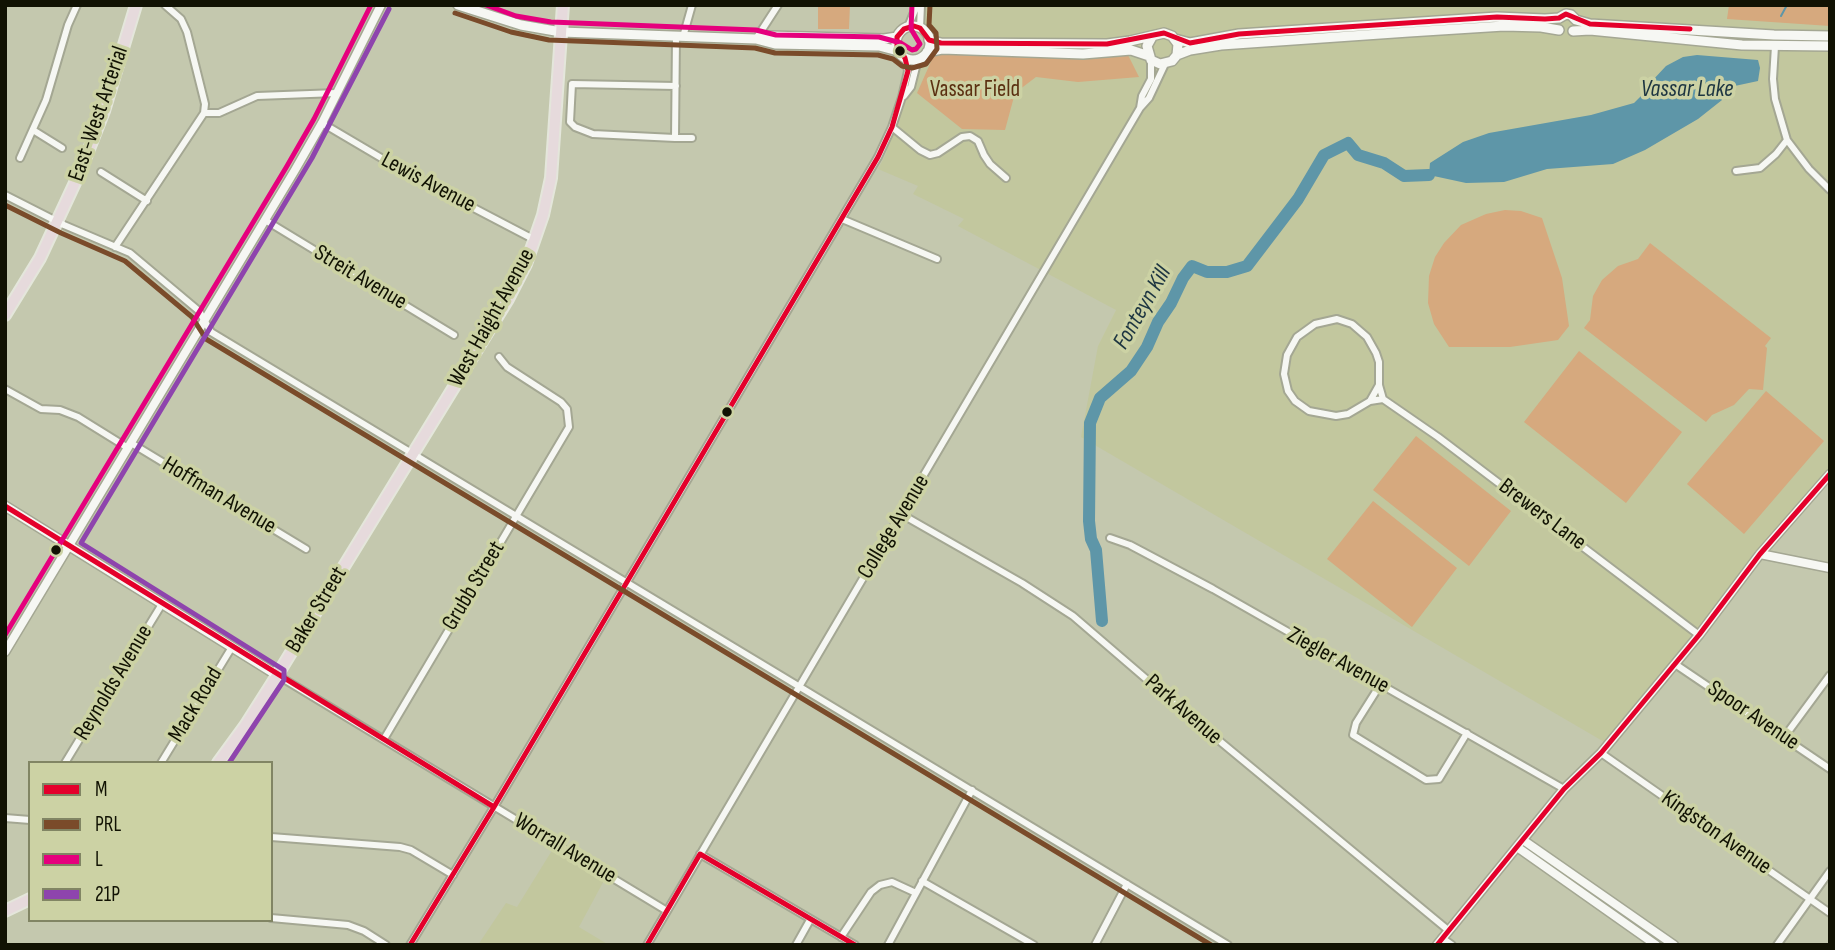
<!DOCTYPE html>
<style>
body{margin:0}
#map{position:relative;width:1835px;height:950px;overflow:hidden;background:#c4c8ae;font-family:"Sofia Sans Condensed",sans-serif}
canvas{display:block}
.frame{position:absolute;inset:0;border:7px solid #111203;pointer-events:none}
.legend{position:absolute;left:28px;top:761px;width:245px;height:161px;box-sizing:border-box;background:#ccd2a4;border:2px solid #818564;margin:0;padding:9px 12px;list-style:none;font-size:21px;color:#111203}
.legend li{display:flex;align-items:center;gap:14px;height:35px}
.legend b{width:35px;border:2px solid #818564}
</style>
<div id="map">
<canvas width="1835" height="950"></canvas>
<div class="frame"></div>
<ul class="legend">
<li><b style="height:9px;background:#e4002b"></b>M</li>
<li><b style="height:9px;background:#7a4b2a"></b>PRL</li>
<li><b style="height:9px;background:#e5007d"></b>L</li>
<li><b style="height:9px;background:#8e44ad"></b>21P</li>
</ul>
</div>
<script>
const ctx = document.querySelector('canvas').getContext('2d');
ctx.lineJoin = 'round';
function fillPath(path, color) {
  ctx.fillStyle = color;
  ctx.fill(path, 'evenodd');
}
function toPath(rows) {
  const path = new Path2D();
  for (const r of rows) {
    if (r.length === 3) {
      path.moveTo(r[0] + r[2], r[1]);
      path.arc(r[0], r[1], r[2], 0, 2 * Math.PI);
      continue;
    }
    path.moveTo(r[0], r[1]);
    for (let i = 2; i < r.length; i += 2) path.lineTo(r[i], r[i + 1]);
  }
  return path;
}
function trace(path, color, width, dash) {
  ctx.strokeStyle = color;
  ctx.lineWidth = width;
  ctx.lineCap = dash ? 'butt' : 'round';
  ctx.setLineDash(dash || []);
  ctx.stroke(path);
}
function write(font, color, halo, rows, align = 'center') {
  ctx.font = font + ' "Sofia Sans Condensed",sans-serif';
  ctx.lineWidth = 7;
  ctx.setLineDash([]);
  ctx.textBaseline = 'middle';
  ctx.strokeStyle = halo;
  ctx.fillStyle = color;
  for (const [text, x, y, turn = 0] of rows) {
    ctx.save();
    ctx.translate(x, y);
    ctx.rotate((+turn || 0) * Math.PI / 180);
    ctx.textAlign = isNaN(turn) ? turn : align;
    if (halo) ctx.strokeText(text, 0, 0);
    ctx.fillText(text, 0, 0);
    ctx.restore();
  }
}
fillPath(toPath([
 [923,5,1830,5,1830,473,1759,554,1606,743,1081,437,1098,346,1116,310,958,226,964,219,913,194,918,186,878,169,886,154,891,131,912,87,918,66,931,43,923,27],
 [556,844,607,875,579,927,609,945,478,945,506,903,517,907]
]), '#c2c79e');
fillPath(toPath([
 [818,5,850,5,849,29,818,29],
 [1729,5,1830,5,1830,26,1727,19],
 [951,51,1127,53,1139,77,1078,82,1036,77,1015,93,1005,130,962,129,917,93,933,57],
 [1505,210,1521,211,1542,218,1562,278,1569,326,1558,340,1510,347,1449,347,1434,324,1428,303,1429,276,1435,257,1444,243,1461,225,1486,214],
 [1650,243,1771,338,1765,346,1767,348,1763,390,1749,389,1734,405,1712,415,1706,422,1584,328,1590,320,1593,296,1602,280,1618,266,1638,259],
 [1579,351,1682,432,1626,503,1524,422],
 [1766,391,1824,441,1744,534,1687,484],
 [1416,436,1511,511,1469,566,1373,490],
 [1373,501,1457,568,1412,627,1327,559]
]), '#d6a97e');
fillPath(toPath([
 [1697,55,1758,60,1760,68,1758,81,1730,87,1722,92,1722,100,1698,119,1645,150,1613,164,1547,169,1504,182,1466,183,1429,175,1430,163,1463,142,1489,133,1591,115,1634,103,1646,91,1652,81,1666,66,1683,57]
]), '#5e96a8');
trace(toPath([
 [1781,16,1787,5]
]), '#5e96a8', 2);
trace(toPath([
 [1102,621,1096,550,1091,539,1089,521,1090,423,1100,398,1131,371,1147,347,1158,322,1171,303,1183,278,1192,266,1207,272,1227,272,1247,266,1298,199,1324,155,1348,143,1358,155,1384,163,1404,176,1429,175]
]), '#5e96a8', 12);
const minor = toPath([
 [908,27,917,5],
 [920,28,921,5],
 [676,37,675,138,692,138],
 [683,37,692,5],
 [756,39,778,5],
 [1151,60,1151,79,1142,96,1140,108,1149,98,1165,64],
 [904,96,911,87,918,59],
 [204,113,219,113,257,96,337,93],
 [322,123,405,172,535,240],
 [892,127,920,150,930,155,938,153,962,137,970,136,978,141,984,155,990,164,1006,178],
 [33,130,62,148],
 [675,138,593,134,575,127,570,122,572,84,676,86],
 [1787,140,1809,169,1830,190],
 [20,158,46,100,68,25,77,5],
 [1736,171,1760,168,1776,154,1787,140,1775,99,1773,79,1775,46],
 [101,172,147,201],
 [5,195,64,225,130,253,199,311,211,332,1228,945],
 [842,219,937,259],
 [265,220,454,335],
 [115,247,204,113,205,104,187,32,181,19,165,5],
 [1379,385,1370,401,1348,414,1336,416,1309,411,1295,401,1288,391,1284,374,1287,355,1297,337,1315,324,1337,319,1352,324,1367,337,1376,353,1379,362,1379,385,1383,399],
 [5,389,41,409,60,410,78,417,128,448],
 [1370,401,1383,399,1438,437,1699,635],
 [131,443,306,549],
 [901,514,1022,583,1073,616,1187,714,1448,930],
 [1110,538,1130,545,1213,589,1564,789],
 [1675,664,1830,769],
 [277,675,667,911],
 [1380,685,1356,723,1353,735,1426,780,1439,779,1467,733],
 [1785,736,1830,675],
 [384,739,569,427,567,409,561,402,507,367,499,357],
 [1601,753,1830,913],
 [65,763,162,604],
 [161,763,232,647],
 [5,818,30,820],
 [271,837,400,847,411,850,453,875],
 [700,854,855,945],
 [922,881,1034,945],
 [271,918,348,925,364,931,386,945],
 [841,937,871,892,880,885,892,882,916,893],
 [1442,938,1452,945],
 [410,945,494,807,878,157,892,127,902,97,908,71,905,58],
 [647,945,1140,108],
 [796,945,810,920],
 [888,945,972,790],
 [1095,945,1127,884],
 [1777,945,1830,871]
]);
const tertiary = toPath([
 [1760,554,1830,568],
 [5,652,295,170,322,123,381,5],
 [1523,840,1674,945],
 [1517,847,1656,945],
 [1437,945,1564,789,1601,753,1699,635,1760,554,1830,474]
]);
const secondary = toPath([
 [458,5,521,25,561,32,756,39,775,44,879,46,898,51],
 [913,43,17],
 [1573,31,1590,30,1742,45,1830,46],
 [756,39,769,36,884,39,897,37],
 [1175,39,1190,43,1239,34,1497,17,1545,19,1559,18,1566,14,1571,15,1576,20,1590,24,1774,35,1830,36],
 [929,40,941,43,1107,44,1130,41,1164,33,1172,36,1178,44,1177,55,1172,61,1160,64,1151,60,1147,46,1152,37],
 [927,52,942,49,1083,54,1131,50,1149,56],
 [1177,55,1190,50,1221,45,1409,32,1504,26,1541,27,1559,30],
 [5,506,277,675]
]);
const trunk = toPath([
 [5,315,40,258,80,172,104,111,136,5],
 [218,763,245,726,273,682,508,299,526,264,543,215,551,178,563,5],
 [5,911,30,899]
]);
trace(minor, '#a4a793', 10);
trace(tertiary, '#a4a793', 11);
trace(secondary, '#a4a793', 12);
trace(trunk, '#e4e6db', 14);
trace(minor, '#f6f7f3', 6);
trace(tertiary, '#f6f7f3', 8);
trace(secondary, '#f6f7f3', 9);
trace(trunk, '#e6dadc', 10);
trace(toPath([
 [5,506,494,807],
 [410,945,494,807,878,157,892,127,908,71,905,58,897,46,897,37,904,29,914,26,920,28,929,40,941,43,1107,44,1164,33,1190,43,1239,34,1497,17,1545,19,1559,18,1566,14,1590,24,1690,29],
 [647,945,700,854,855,945],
 [1437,945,1564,789,1601,753,1699,635,1760,554,1830,474]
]), '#e4002b', 5);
trace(toPath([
 [455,13,511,32,549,40,755,48,775,53,878,55,893,59,902,66,912,68,926,64,937,49,936,33,929,25,930,5],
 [5,205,61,233,125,261,192,317,206,339,1211,945]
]), '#7a4b2a', 5);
trace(toPath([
 [486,5,516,16,551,22,756,30,776,35,879,37,901,43,912,50,916,49,920,44,911,29,912,5],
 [5,635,287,166,314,119,371,5]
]), '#e5007d', 5);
trace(toPath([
 [229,763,284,680,284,670,81,543,312,158,389,9]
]), '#8e44ad', 5);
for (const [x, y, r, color] of [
 [900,51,6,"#111203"],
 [727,412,6,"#111203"],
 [56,550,6,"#111203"]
]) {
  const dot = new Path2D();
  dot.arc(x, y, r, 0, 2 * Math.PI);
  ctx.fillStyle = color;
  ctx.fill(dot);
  trace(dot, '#ccd2a4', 2.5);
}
write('23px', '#5b3011', '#ccd2a4', [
 ["Vassar Field",975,90]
]);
write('23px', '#111203', '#ccd2a4', [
 ["East-West Arterial",99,114,-71],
 ["Lewis Avenue",428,183,28],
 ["Streit Avenue",360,278,31],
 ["West Haight Avenue",492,318,-61],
 ["Hoffman Avenue",219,496,31],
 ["Brewers Lane",1542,515,37],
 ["College Avenue",894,527,-59],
 ["Grubb Street",474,586,-59],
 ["Baker Street",317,610,-59],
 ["Ziegler Avenue",1338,661,29],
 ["Reynolds Avenue",114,683,-59],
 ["Mack Road",196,705,-59],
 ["Park Avenue",1183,710,41],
 ["Spoor Avenue",1753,716,34],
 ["Kingston Avenue",1716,833,35],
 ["Worrall Avenue",565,849,31]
]);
write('italic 24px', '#1d3541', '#ccd2a4', [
 ["Vassar Lake",1687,90],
 ["Fonteyn Kill",1143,308,-60]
]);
</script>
